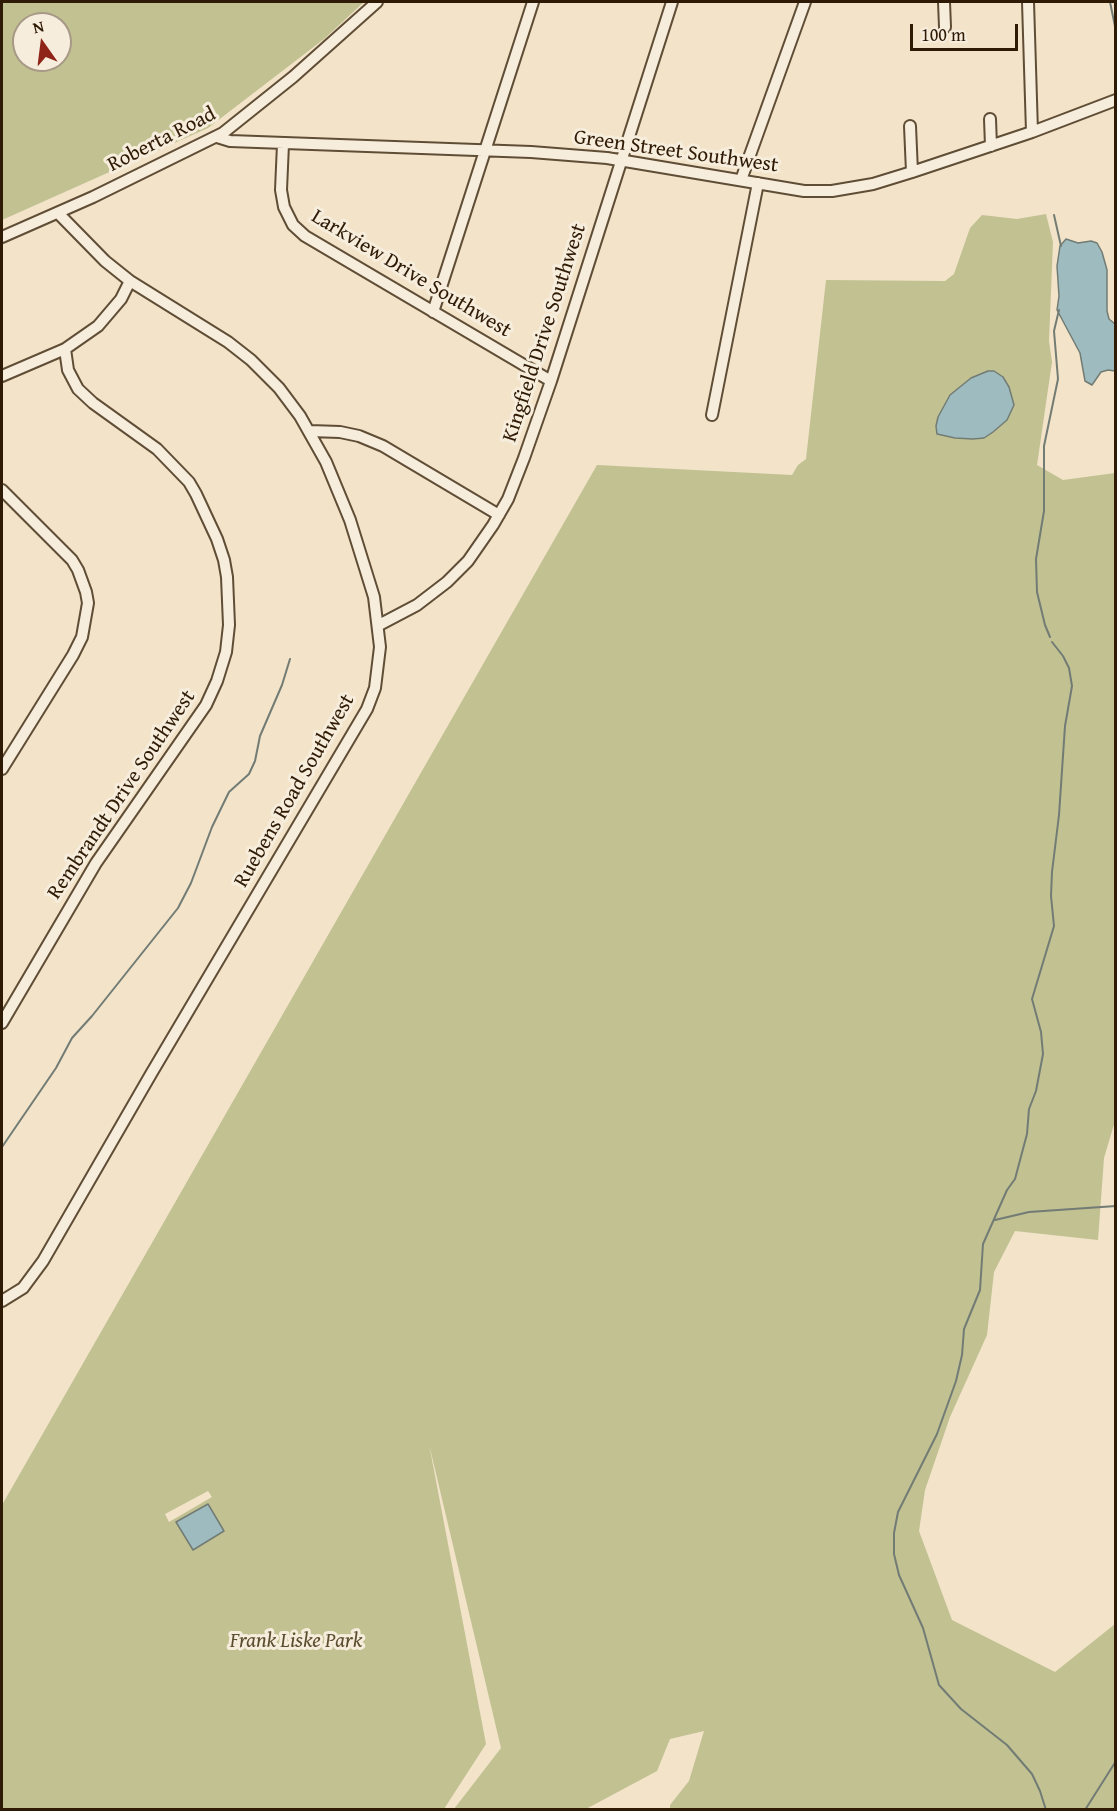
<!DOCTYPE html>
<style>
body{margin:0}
#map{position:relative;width:1117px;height:1811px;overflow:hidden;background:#f2e3c9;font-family:"Gentium Book Plus",serif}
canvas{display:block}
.frame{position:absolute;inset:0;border:3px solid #2f1b05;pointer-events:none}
.north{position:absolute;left:12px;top:12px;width:60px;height:60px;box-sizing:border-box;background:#f7eddc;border:2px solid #a79986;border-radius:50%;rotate:346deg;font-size:16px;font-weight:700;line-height:24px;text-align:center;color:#2f1b05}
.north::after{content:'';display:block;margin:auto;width:21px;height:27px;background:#8f2418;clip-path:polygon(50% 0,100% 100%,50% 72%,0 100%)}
.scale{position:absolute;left:910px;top:24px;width:108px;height:27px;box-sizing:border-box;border:3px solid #2f1b05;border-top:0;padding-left:8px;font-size:18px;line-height:21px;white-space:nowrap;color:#2f1b05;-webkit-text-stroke:4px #f7eddc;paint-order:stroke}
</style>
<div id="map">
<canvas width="1117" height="1811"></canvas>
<div class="frame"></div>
<div class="north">N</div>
<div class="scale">100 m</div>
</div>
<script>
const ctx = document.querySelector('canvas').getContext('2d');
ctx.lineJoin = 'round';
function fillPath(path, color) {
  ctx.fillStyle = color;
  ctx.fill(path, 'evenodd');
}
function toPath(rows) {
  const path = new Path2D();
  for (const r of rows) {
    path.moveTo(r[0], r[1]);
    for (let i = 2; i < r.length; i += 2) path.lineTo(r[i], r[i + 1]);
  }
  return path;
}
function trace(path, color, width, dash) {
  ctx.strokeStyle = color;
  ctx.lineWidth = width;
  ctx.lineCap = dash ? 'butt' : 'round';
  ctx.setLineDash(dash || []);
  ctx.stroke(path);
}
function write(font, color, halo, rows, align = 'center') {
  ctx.font = font + ' "Gentium Book Plus",serif';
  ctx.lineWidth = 6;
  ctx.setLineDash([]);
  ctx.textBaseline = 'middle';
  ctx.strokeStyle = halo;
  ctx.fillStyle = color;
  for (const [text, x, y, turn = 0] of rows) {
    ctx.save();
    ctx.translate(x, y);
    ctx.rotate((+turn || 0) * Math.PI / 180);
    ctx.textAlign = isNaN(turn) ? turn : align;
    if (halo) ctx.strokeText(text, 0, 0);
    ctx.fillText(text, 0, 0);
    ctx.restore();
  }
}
fillPath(toPath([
 [2,2,364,2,324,39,208,128,2,220],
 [24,24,60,24,60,60,24,60],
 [1046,214,1053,242,1049,341,1052,362,1037,465,1063,480,1115,473,1115,1121,1104,1158,1098,1240,1015,1231,994,1272,987,1335,950,1417,925,1490,919,1531,952,1620,1055,1672,1115,1624,1115,1809,670,1809,670,1805,689,1781,704,1731,670,1739,657,1771,586,1809,454,1809,501,1748,429,1444,486,1744,444,1809,2,1809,2,1505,597,465,792,475,798,465,806,459,826,280,945,281,954,274,970,228,982,215,1017,219],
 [208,1491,212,1497,169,1522,165,1514]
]), '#c1c192');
const water = toPath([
 [1066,239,1078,243,1091,241,1097,243,1102,252,1107,270,1107,311,1109,319,1115,324,1115,371,1108,370,1101,372,1092,385,1085,381,1080,353,1057,310,1059,296,1057,266,1060,246,1066,239],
 [988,371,994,371,1003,377,1009,387,1014,405,1007,420,993,432,984,438,973,439,955,438,937,434,936,426,938,417,950,395,971,378,988,371],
 [208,1504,224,1531,193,1550,176,1522,208,1504]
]);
fillPath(water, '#9ebcbf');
trace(water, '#727c75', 1.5);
trace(toPath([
 [1110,2,1116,31],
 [1054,215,1061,246],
 [1050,637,1045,625,1037,592,1036,559,1044,511,1044,446,1058,379,1054,331,1059,310],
 [2,1147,56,1068,72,1038,92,1016,178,908,191,883,212,827,229,792,249,774,255,761,260,736,282,685,290,659],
 [995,1220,1029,1212,1116,1206],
 [1046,1810,1040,1791,1032,1774,1007,1745,961,1709,939,1685,923,1628,899,1575,894,1554,894,1533,898,1512,937,1434,956,1381,962,1355,964,1329,980,1290,983,1244,1007,1190,1015,1179,1027,1134,1029,1109,1036,1091,1043,1054,1041,1032,1032,999,1054,926,1051,896,1052,872,1059,815,1065,726,1072,686,1069,668,1063,656,1052,642],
 [1085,1810,1116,1761]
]), '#727c75', 2);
const minor = toPath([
 [944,2,945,27],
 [1028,2,1032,132],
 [990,119,991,146],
 [910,126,912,172],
 [217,137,230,141,531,152,607,158,804,191,832,191,873,184,912,172,1032,132,1116,100],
 [283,144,281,190,284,207,293,225,305,236,551,381],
 [741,180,805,2],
 [2,237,93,197,223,133,293,77,377,2],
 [433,312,533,2],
 [2,376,65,349,98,326,121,299,130,281],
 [712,415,758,183],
 [310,431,340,432,359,436,383,446,499,515],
 [2,490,72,560,78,570,86,592,88,603,82,637,73,655,2,769],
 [379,625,417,605,447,582,468,561,493,525,508,499,524,458,551,381,672,2],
 [2,1023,96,863,206,705,217,681,226,652,229,625,227,577,224,560,217,539,196,494,189,482,157,449,93,403,78,389,68,370,65,349],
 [2,1301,23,1288,43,1261,151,1074,367,709,375,688,380,647,374,597,350,520,326,462,300,416,279,388,251,360,228,342,130,281,105,261,58,213]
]);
trace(minor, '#604d36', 14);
trace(minor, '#f7eddc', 10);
write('21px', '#2f1b05', '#f7eddc', [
 ["Roberta Road",162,140,-27],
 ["Green Street Southwest",676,152,8],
 ["Larkview Drive Southwest",411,274,31],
 ["Kingfield Drive Southwest",545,333,-72],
 ["Ruebens Road Southwest",295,791,-60],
 ["Rembrandt Drive Southwest",122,795,-56]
]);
write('italic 21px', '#5b4d2f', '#f7eddc', [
 ["Frank Liske Park",296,1642]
]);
</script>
